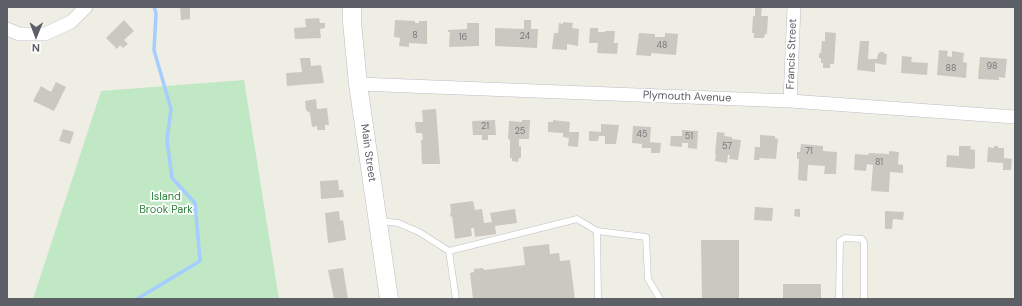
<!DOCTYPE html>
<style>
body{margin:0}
#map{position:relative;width:1022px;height:306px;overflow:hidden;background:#efeee4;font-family:"DM Sans",sans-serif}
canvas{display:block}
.frame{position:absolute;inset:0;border:8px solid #5c5f66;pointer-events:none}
.north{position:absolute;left:16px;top:16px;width:40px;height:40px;-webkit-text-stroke:3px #fff;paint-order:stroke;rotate:181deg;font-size:11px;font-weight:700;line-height:16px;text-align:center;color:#5c5f66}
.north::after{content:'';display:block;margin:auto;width:14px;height:18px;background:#5c5f66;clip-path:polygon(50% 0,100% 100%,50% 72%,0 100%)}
</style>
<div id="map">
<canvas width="1022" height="306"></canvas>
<div class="frame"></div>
<div class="north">N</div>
</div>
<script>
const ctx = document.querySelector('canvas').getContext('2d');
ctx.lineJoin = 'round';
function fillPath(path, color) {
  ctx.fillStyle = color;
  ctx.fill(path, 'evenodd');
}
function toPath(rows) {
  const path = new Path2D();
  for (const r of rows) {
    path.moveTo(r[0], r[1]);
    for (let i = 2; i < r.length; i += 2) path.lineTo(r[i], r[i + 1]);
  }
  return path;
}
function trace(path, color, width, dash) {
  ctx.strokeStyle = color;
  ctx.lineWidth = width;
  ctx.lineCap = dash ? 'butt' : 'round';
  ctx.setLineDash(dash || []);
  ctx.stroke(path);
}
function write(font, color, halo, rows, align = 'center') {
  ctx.font = font + ' "DM Sans",sans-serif';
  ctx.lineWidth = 3.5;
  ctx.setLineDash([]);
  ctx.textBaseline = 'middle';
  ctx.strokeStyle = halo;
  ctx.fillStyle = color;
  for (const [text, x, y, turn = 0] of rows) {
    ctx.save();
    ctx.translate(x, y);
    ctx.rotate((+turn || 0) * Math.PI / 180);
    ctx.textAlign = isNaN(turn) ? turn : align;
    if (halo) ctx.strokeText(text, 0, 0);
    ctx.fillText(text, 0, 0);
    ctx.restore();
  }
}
fillPath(toPath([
 [244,80,279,299,33,299,101,91]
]), '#c0e8c4');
trace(toPath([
 [137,299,200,261,195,203,172,178,167,140,171,109,154,50,156,13,154,7]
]), '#a5cdff', 3.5);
fillPath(toPath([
 [180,7,190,7,190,19,181,20],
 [755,7,762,7,761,16,768,16,767,34,765,34,764,38,754,38,754,33,752,33,753,16,755,16],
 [319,18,320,23,325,23,325,28,320,29,321,38,295,39,294,28,306,27,305,19],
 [124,20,134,31,124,40,128,44,123,48,120,45,117,49,106,38],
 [395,20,415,21,415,23,419,23,419,21,427,21,427,44,409,43,409,47,399,46,400,38,394,37],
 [524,20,531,20,531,29,538,29,537,48,495,46,495,28,524,29],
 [563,22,573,23,572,28,579,29,578,46,567,44,567,50,552,49,554,33,558,33,559,23,563,24],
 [467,23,479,23,479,46,449,47,450,32,448,32,448,30,467,29],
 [590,28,598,28,598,32,605,32,605,31,615,31,614,43,618,43,617,54,597,53,598,43,589,43],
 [825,32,836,33,834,64,830,64,830,68,823,68,823,63,821,63,821,58,819,58,819,53,821,53,822,41,825,41],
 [639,33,655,34,655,37,665,37,665,33,678,34,676,55,651,53,651,56,636,55],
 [860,41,869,41,868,59,877,59,878,54,880,52,884,52,884,54,887,54,886,65,875,63,875,72,857,70],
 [939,50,948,51,947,56,952,57,952,51,964,53,963,62,967,63,966,78,937,75],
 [902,56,912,57,911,62,928,63,927,75,901,73],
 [980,57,1007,59,1005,78,999,77,999,80,978,79],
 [300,58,310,58,311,66,321,65,324,83,287,86,286,73,302,72],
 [56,82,66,87,54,111,33,101,41,86,51,92],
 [316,99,317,109,327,108,329,125,325,125,325,130,317,130,317,126,312,127,310,113,306,110,305,101],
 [436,109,440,164,422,164,421,140,423,140,422,133,416,133,415,122,423,122,422,110],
 [495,120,496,135,488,135,488,140,482,140,482,135,473,135,472,121],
 [522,120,530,120,529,139,519,139,519,146,521,146,521,158,519,158,518,162,512,161,512,158,510,158,510,140,508,139,509,121,522,122],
 [553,120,570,122,569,132,579,132,578,147,568,146,569,138,563,137,563,133,548,132,548,122,553,122],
 [601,124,619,125,616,144,605,144,605,136,599,136,598,141,589,141,589,131,601,132],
 [633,126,651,127,650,142,661,143,660,153,651,153,651,148,642,148,642,144,632,143],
 [63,129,74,132,70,144,59,141],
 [682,130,698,131,697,149,688,148,688,143,682,143,682,147,670,146,671,136,682,136],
 [717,132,725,133,724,136,732,137,732,139,741,140,738,160,729,159,730,155,728,155,727,163,715,161,716,154,715,154],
 [760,135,775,136,775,138,778,139,776,159,760,158,759,160,754,160,755,147,760,147],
 [801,144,823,146,823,151,837,152,836,174,824,174,825,166,808,165,807,181,798,180,799,159,797,159,797,152,800,152],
 [959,146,971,146,970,149,975,150,975,167,973,169,946,167,947,155,959,156],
 [994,146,998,146,998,148,1004,148,1004,158,1012,159,1011,170,1003,170,1003,163,987,162,988,147,994,148],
 [889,151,899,152,898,164,903,165,903,173,890,172,889,192,871,191,873,165,867,164,866,171,854,170,855,154,868,155,869,153,889,154],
 [338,180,339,190,343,190,344,197,321,199,320,181],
 [473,201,475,210,482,209,484,223,492,222,490,213,515,209,517,223,495,226,496,234,475,237,474,228,471,228,472,236,455,239,452,216,450,217,451,211,450,204],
 [755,207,773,208,772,221,754,220],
 [795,209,800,209,800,217,794,216],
 [339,211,340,221,343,220,346,240,328,243,325,213],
 [885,211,904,212,903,220,893,219,892,229,885,229],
 [701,240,739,240,739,299,702,299],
 [549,244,550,254,559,253,560,261,570,260,575,299,473,299,470,273,474,272,474,269,483,268,484,270,525,265,523,247],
 [343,268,348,299,334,299,328,270],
 [783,284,821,284,821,299,783,299]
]), '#cac8c1');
const lane = toPath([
 [380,221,398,223,419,232,449,251,577,219,597,231,646,237,648,279,660,299],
 [597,231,598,299],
 [449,251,456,299],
 [839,299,840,241,845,238,862,239,864,243,864,299]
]);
const street = toPath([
 [7,29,19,34,45,34,71,22,86,7],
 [358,84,790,101,1015,117],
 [790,101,794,7]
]);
const secondary = toPath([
 [352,7,352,22,358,84,389,299]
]);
trace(lane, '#bcbdc4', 7);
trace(street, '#bcbdc4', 14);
trace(secondary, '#babcc3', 19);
trace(lane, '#fff', 6);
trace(street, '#fff', 13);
trace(secondary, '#fff', 18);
write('9px', '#78797d', null, [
 ["8",415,36],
 ["24",525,37],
 ["16",463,38],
 ["48",662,46],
 ["98",992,67],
 ["88",951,69],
 ["21",485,127],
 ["25",520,132],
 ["45",642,135],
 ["51",689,137],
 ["57",727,147],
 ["71",809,152],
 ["81",879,163]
]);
write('11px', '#5c5f66', '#fff', [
 ["Francis Street",792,54,-88],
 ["Plymouth Avenue",687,97,2],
 ["Main Street",368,153,82]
]);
write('11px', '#30823d', '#fff', [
 ["Island",166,197],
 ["Brook Park",166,210]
]);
</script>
